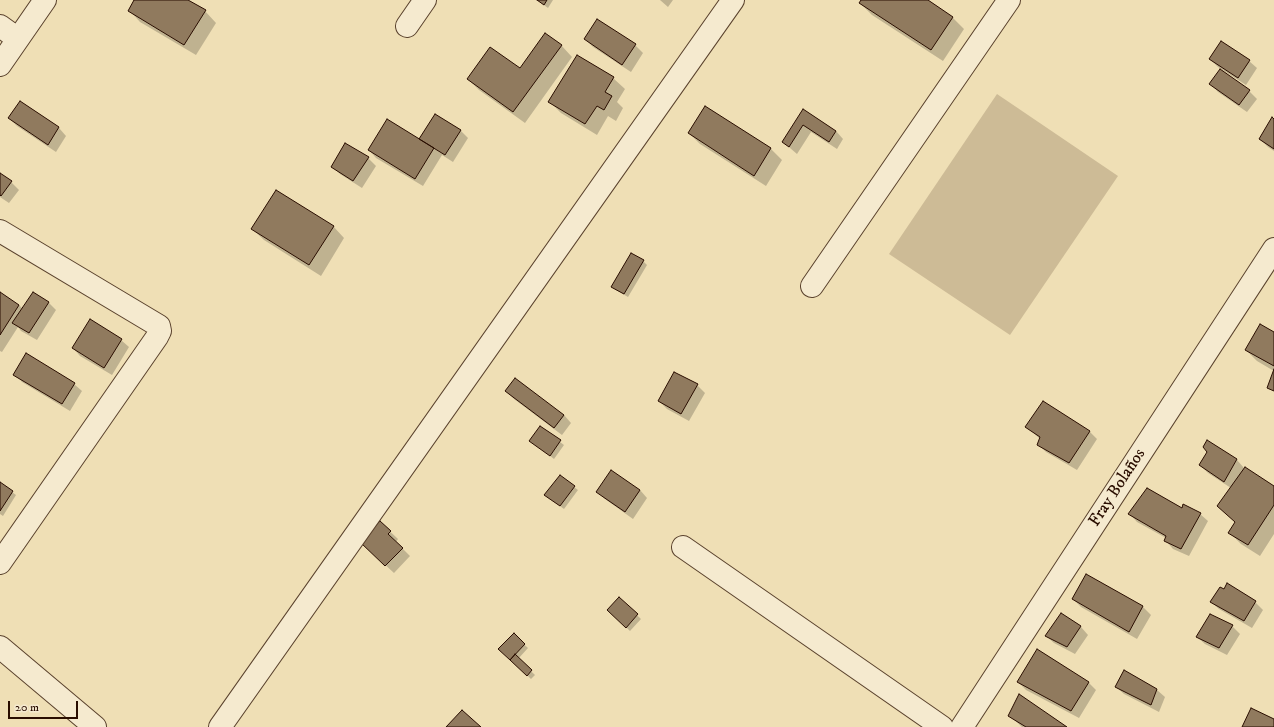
<!DOCTYPE html>
<meta charset="utf-8">
<style>
body{margin:0}
#map{position:relative;width:1274px;height:727px;overflow:hidden;background:#efdfb5;font-family:"IM FELL DW Pica",serif}
canvas{display:block}
.scale{position:absolute;left:8px;top:701px;width:70px;height:18px;box-sizing:border-box;border:2px solid #290d00;border-top:0;padding-left:5px;font-size:12px;line-height:14px;white-space:nowrap;color:#290d00;-webkit-text-stroke:3px #f5eacf;paint-order:stroke}
</style>
<div id="map">
<canvas width="1274" height="727"></canvas>
<div class="scale">20 m</div>
</div>
<script>
const ctx = document.querySelector('canvas').getContext('2d');
ctx.lineJoin = 'round';
function fillPath(path, color) {
  ctx.fillStyle = color;
  ctx.fill(path, 'evenodd');
}
function toPath(rows) {
  const path = new Path2D();
  for (const r of rows) {
    path.moveTo(r[0], r[1]);
    for (let i = 2; i < r.length; i += 2) path.lineTo(r[i], r[i + 1]);
  }
  return path;
}
function trace(path, color, width, dash) {
  ctx.strokeStyle = color;
  ctx.lineWidth = width;
  ctx.lineCap = dash ? 'butt' : 'round';
  ctx.setLineDash(dash || []);
  ctx.stroke(path);
}
function write(font, color, halo, rows, align = 'center') {
  ctx.font = font + ' "IM FELL DW Pica",serif';
  ctx.lineWidth = 3.5;
  ctx.setLineDash([]);
  ctx.textBaseline = 'middle';
  ctx.strokeStyle = halo;
  ctx.fillStyle = color;
  for (const [text, x, y, turn = 0] of rows) {
    ctx.save();
    ctx.translate(x, y);
    ctx.rotate((+turn || 0) * Math.PI / 180);
    ctx.textAlign = isNaN(turn) ? turn : align;
    if (halo) ctx.strokeText(text, 0, 0);
    ctx.fillText(text, 0, 0);
    ctx.restore();
  }
}
fillPath(toPath([
 [997,94,1118,176,1010,335,889,254]
]), '#cdbb96');
fillPath(toPath([
 [135,0,186,0,205,11,216,23,196,55,140,22,129,10],
 [537,0,553,0,548,8],
 [660,0,673,0,668,7],
 [862,0,926,0,953,18,964,29,943,61,872,15,860,3],
 [598,21,635,45,643,53,631,72,593,47,585,39],
 [561,45,572,57,525,123,479,90,468,79,520,69],
 [1210,59,1249,61,1257,68,1246,85,1218,67],
 [1220,70,1249,91,1257,99,1247,112,1218,92,1211,84],
 [613,78,625,89,617,102,623,108,616,121,608,116,597,135,561,113,550,102],
 [20,102,59,128,66,136,56,152,17,126,9,118],
 [706,108,771,149,782,160,766,186,700,144,689,133],
 [803,111,836,131,843,139,837,149,811,132,797,154,783,142],
 [1274,120,1274,151,1268,147,1260,139],
 [460,130,468,138,453,162,442,155,423,186,376,158,369,150,420,141],
 [368,158,376,166,362,188,340,174,332,166],
 [0,174,11,182,19,190,9,203,0,197],
 [333,226,344,238,321,276,264,240,252,229],
 [643,261,647,265,628,297,616,290,612,287],
 [0,294,19,305,23,309,48,302,56,310,37,340,21,331,18,327,2,352,0,351],
 [1274,333,1274,371,1257,361,1246,350],
 [121,340,129,347,112,375,80,356,73,348],
 [15,374,74,384,82,391,70,411,22,382],
 [697,385,705,393,689,421,667,409,659,401],
 [506,391,564,415,571,423,562,435,514,399],
 [1043,402,1090,432,1097,439,1077,470,1046,452,1038,444,1040,439,1027,427],
 [540,427,564,445,554,459,531,441],
 [1207,441,1237,460,1244,468,1274,487,1274,534,1260,556,1241,544,1230,533,1236,523,1218,506,1231,488,1208,473,1200,465,1208,452],
 [0,483,16,495,3,516,0,514],
 [574,487,578,490,564,509,549,498],
 [640,490,647,498,633,519,605,499,597,492],
 [1183,510,1200,514,1208,521,1189,556,1173,549,1166,541,1166,538,1137,522,1130,514],
 [380,522,398,539,396,542,410,556,394,573,369,550],
 [1086,575,1143,607,1151,615,1137,639,1081,607,1073,599],
 [619,598,641,619,630,631,608,610],
 [1211,602,1255,602,1263,610,1252,628,1219,609],
 [1062,615,1081,627,1088,635,1075,654,1054,643,1046,636],
 [1232,626,1240,634,1227,655,1205,644,1197,637],
 [514,635,528,648,518,659,535,675,531,679,500,649],
 [1038,650,1089,683,1096,690,1079,718,1026,690,1018,682],
 [1124,671,1157,690,1165,697,1159,712,1124,694,1116,687],
 [1010,716,1066,727,1022,727]
]), '#0003');
const building = toPath([
 [134,0,188,0,206,10,184,45,128,11,134,0],
 [537,0,547,0,544,5,537,0],
 [861,0,928,0,953,17,931,50,859,3,861,0],
 [597,19,636,44,622,65,584,39,597,19],
 [545,33,562,45,513,112,467,79,490,47,520,68,545,33],
 [1221,41,1250,60,1238,78,1209,59,1221,41],
 [577,55,614,77,605,92,612,96,604,110,597,106,585,124,548,102,577,55],
 [1220,69,1250,90,1239,105,1209,84,1220,69],
 [20,101,59,127,48,145,8,118,20,101],
 [705,106,771,148,754,176,688,133,705,106],
 [803,109,836,131,829,142,803,125,789,147,782,142,803,109],
 [435,114,461,130,445,155,419,139,435,114],
 [1272,117,1274,119,1274,149,1259,139,1272,117],
 [387,119,434,148,415,179,368,150,387,119],
 [345,143,369,157,353,181,331,167,345,143],
 [0,173,12,181,1,196,0,195,0,173],
 [276,190,334,226,309,265,251,229,276,190],
 [631,253,644,260,624,294,611,287,631,253],
 [0,292,19,305,0,335,0,292],
 [33,292,49,302,29,333,12,323,33,292],
 [90,319,122,339,104,368,72,348,90,319],
 [1260,324,1274,332,1274,366,1245,350,1260,324],
 [26,353,75,383,62,404,13,375,26,353],
 [1274,369,1274,391,1267,388,1274,369],
 [674,372,698,384,681,414,658,401,674,372],
 [515,378,564,415,554,428,505,391,515,378],
 [1043,401,1090,431,1069,463,1037,445,1040,437,1025,427,1043,401],
 [540,426,561,440,550,456,529,441,540,426],
 [1207,440,1237,459,1224,482,1199,465,1207,452,1203,447,1207,440],
 [1245,467,1274,486,1274,505,1248,545,1228,533,1235,522,1217,506,1245,467],
 [611,470,640,490,625,512,596,492,611,470],
 [560,475,575,486,560,506,544,495,560,475],
 [0,482,13,491,0,511,0,482],
 [1147,488,1182,508,1183,504,1201,513,1181,549,1164,541,1166,536,1128,514,1147,488],
 [380,521,391,531,388,534,403,548,385,566,360,542,380,521],
 [1086,574,1143,606,1129,632,1072,599,1086,574],
 [1227,583,1256,601,1244,621,1210,602,1220,587,1224,589,1227,583],
 [619,597,638,614,626,628,607,610,619,597],
 [1061,613,1081,626,1067,647,1045,636,1061,613],
 [1210,614,1233,625,1219,648,1196,637,1210,614],
 [514,633,525,644,510,660,498,649,514,633],
 [1037,649,1089,682,1071,711,1017,682,1037,649],
 [515,654,532,670,527,676,510,660,515,654],
 [1124,670,1157,689,1151,705,1115,687,1124,670],
 [1019,694,1067,727,1026,727,1008,716,1019,694],
 [1251,708,1274,719,1274,727,1242,727,1251,708],
 [462,710,481,727,446,727,462,710]
]);
fillPath(building, '#907a5e');
trace(building, '#290d00', 1);
const minor = toPath([
 [0,26,18,39],
 [407,26,425,0],
 [0,65,45,0],
 [0,231,159,326,160,331,157,337,0,563],
 [812,286,1009,0],
 [683,547,942,727],
 [0,647,95,727],
 [220,727,733,0],
 [962,727,1274,249]
]);
trace(minor, '#5a422d', 24);
trace(minor, '#f5eacf', 22);
write('17px', '#290d00', '#f5eacf', [
 ["Fray Bolaños",1118,488,-57]
]);
</script>
